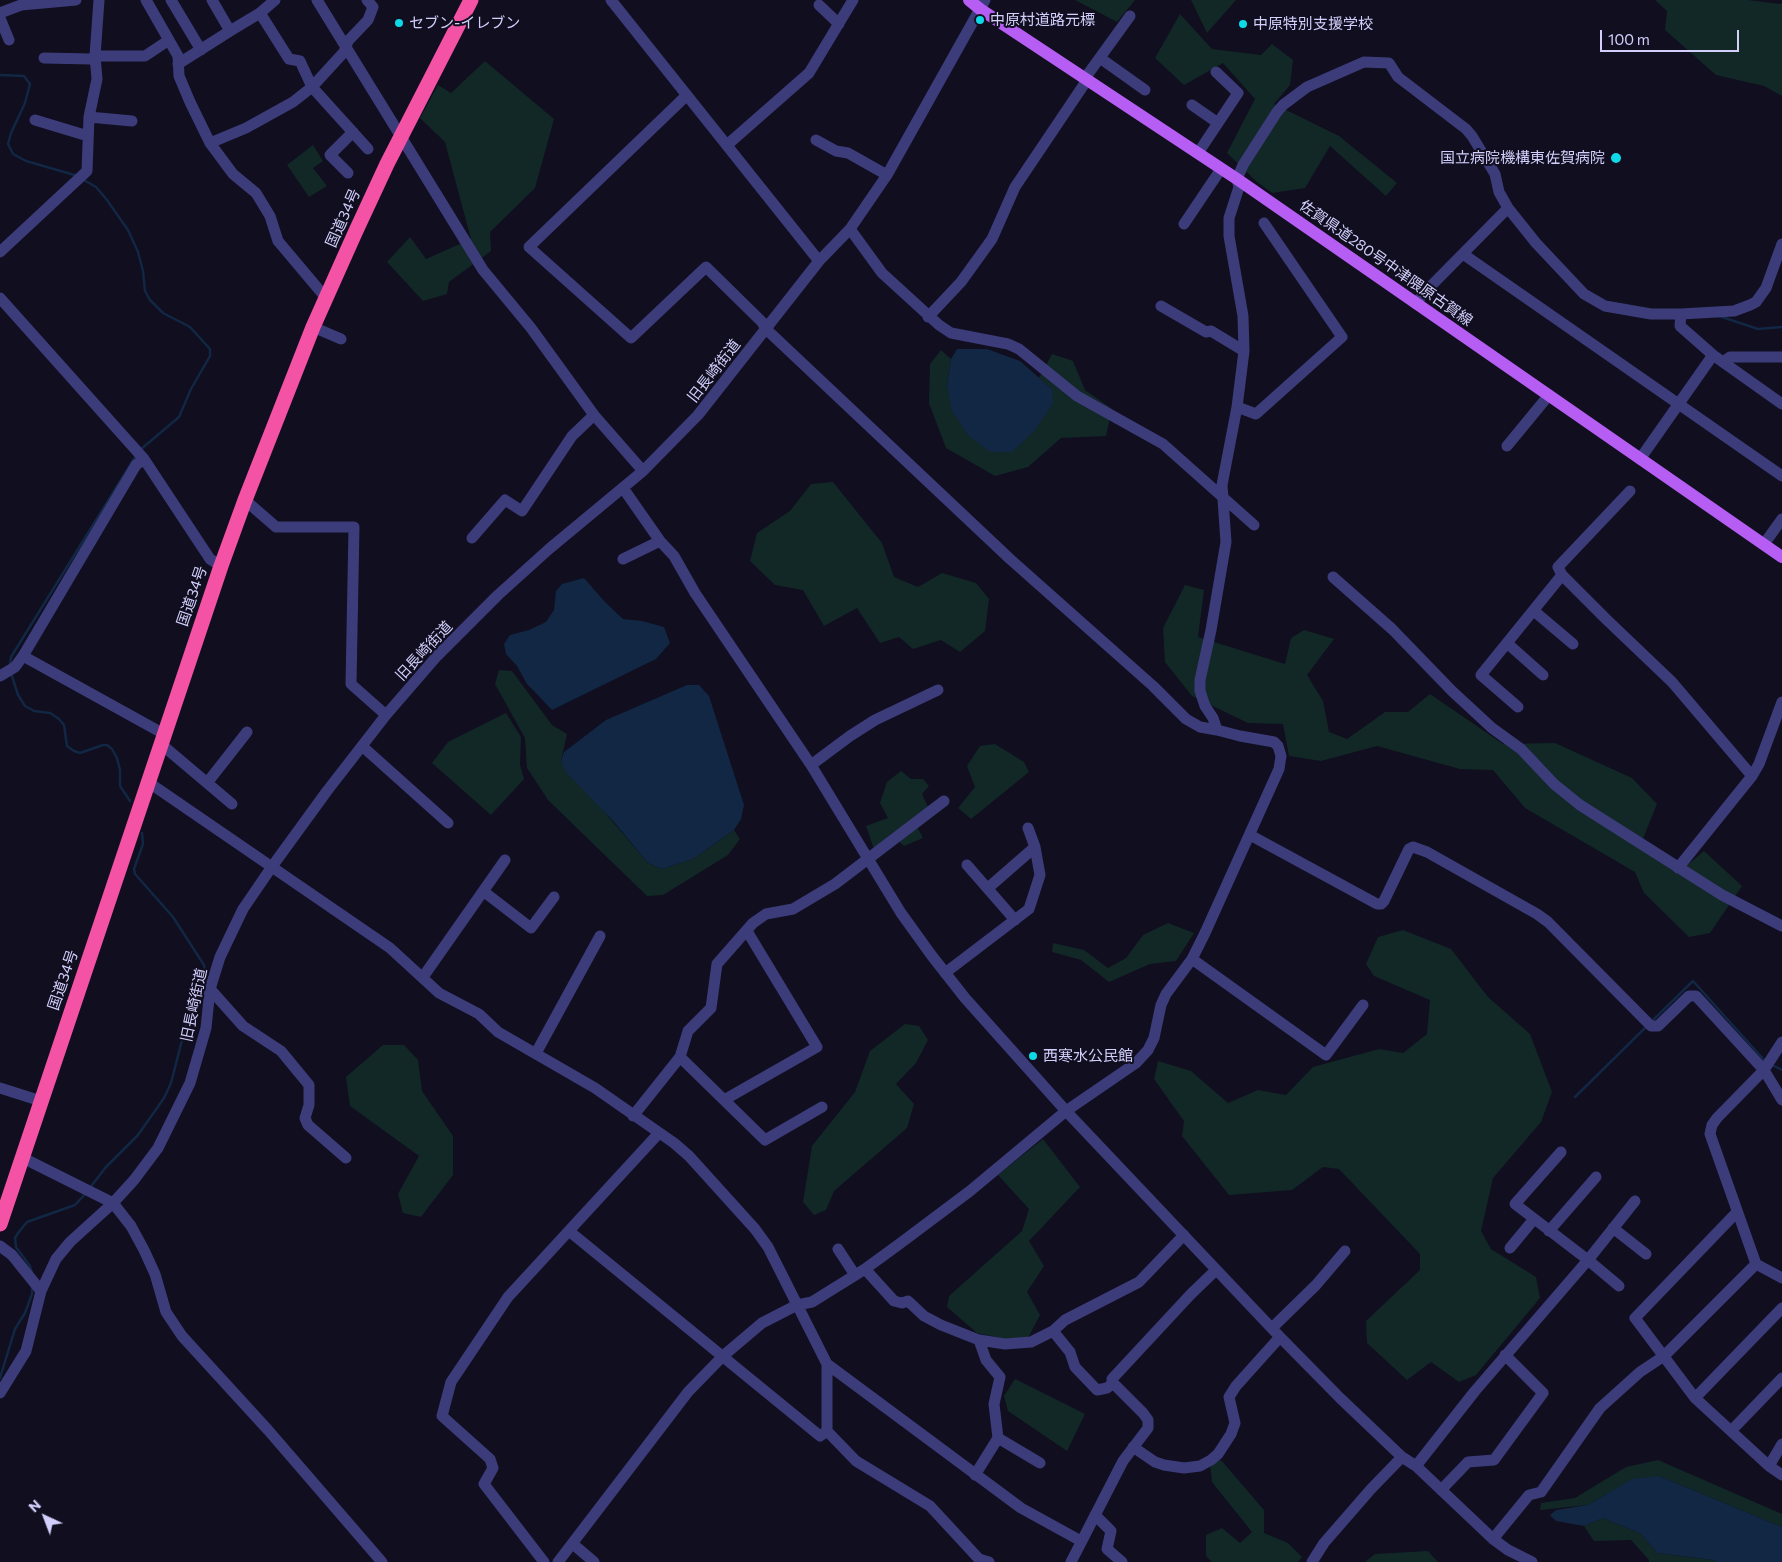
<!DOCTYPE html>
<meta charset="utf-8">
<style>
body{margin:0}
#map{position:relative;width:1782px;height:1562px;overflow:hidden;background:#100e1f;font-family:Commissioner,sans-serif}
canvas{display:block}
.north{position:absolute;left:20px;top:1492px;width:50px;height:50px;-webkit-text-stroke:4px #100e1f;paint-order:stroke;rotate:317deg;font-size:14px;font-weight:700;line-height:20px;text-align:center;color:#d2cffc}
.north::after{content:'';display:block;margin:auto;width:18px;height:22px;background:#d2cffc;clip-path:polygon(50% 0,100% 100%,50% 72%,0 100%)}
.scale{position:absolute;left:1600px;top:30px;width:139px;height:22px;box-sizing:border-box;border:2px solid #d2cffc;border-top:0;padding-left:6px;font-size:15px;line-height:18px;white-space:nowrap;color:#d2cffc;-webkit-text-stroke:4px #100e1f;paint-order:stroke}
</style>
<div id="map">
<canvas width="1782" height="1562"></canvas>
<div class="north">N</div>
<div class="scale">100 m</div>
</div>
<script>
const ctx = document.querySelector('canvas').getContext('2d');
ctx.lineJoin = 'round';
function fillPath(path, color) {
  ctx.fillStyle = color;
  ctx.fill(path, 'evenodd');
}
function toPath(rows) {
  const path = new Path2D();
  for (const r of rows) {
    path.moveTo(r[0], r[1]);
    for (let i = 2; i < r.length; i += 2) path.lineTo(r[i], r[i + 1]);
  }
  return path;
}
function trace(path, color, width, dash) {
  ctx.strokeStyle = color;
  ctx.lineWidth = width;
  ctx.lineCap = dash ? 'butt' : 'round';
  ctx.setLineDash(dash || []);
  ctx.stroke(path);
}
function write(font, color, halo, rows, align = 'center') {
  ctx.font = font + ' Commissioner,"Noto Sans JP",sans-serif';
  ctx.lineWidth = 4;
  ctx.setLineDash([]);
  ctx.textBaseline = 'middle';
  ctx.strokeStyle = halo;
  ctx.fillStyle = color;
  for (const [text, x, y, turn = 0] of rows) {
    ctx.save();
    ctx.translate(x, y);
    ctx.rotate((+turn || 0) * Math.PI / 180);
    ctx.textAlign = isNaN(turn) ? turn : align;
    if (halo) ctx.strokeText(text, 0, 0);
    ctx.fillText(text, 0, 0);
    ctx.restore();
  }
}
fillPath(toPath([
 [1075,0,1135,0,1117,22],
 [1191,0,1236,0,1207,33],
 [1655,0,1748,0,1780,4,1782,3,1782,96,1764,86,1716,75,1665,30,1667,11],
 [1180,14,1212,49,1261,55,1272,44,1293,60,1290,85,1274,104,1339,136,1397,183,1386,196,1330,146,1305,188,1272,193,1256,181,1227,153,1255,99,1223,63,1184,85,1155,58],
 [485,61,554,119,535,188,490,232,491,251,449,282,447,294,423,301,387,262,410,237,426,259,471,239,445,142,420,118,438,85,451,93],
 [313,145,323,161,313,168,327,186,309,197,287,165],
 [941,350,951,359,947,385,1052,389,1039,378,1052,354,1073,361,1085,390,1112,409,1106,436,1061,438,1028,467,995,476,946,448,929,403,930,364],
 [833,482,882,543,894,577,918,587,942,573,976,583,989,599,985,631,960,652,941,640,913,649,899,637,880,643,857,608,824,626,803,590,775,585,750,561,757,533,790,511,811,484],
 [1185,585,1204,590,1198,637,1285,664,1291,638,1304,630,1334,639,1307,675,1323,701,1329,732,1347,739,1385,712,1408,712,1430,694,1503,744,1555,743,1632,778,1657,804,1642,841,1685,867,1704,851,1742,886,1710,933,1689,937,1644,893,1635,872,1525,808,1493,770,1460,769,1377,746,1321,761,1289,756,1283,724,1248,723,1192,696,1165,662,1163,628],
 [499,670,512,671,552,725,567,734,561,761,648,863,662,869,693,859,734,830,740,839,728,855,663,895,647,896,548,800,527,768,525,738,495,684],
 [506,713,521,737,520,765,524,779,491,815,432,763,448,742],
 [995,744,1024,762,1029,772,971,819,958,808,975,787,967,766,980,746],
 [901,771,911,779,923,779,929,786,922,794,928,807,913,819,923,838,904,846,893,836,875,852,866,826,888,818,880,803,887,782],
 [1168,923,1194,933,1176,961,1150,964,1109,982,1081,960,1052,952,1053,943,1084,950,1108,968,1126,958,1143,935],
 [1403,930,1451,949,1488,997,1530,1034,1552,1092,1541,1122,1493,1178,1481,1231,1491,1249,1536,1277,1540,1298,1476,1375,1459,1382,1431,1362,1407,1380,1367,1343,1366,1321,1420,1270,1420,1254,1339,1169,1323,1167,1292,1190,1229,1195,1182,1136,1184,1121,1154,1079,1158,1061,1191,1071,1228,1103,1258,1090,1286,1095,1313,1067,1379,1049,1403,1053,1427,1034,1430,1000,1374,976,1366,964,1378,937],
 [905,1024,919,1026,928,1040,916,1063,896,1084,914,1104,907,1128,834,1191,826,1210,814,1215,803,1202,812,1146,855,1092,870,1051],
 [383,1045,404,1045,418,1060,422,1091,453,1136,453,1175,421,1217,403,1213,398,1194,419,1156,350,1106,346,1077],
 [1043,1139,1080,1187,1029,1241,1044,1266,1027,1292,1040,1315,1028,1338,1006,1339,977,1333,947,1307,949,1296,1022,1231,1029,1209,998,1175],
 [1015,1379,1085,1414,1067,1451,1008,1411,1004,1396],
 [1221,1460,1264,1510,1264,1533,1288,1543,1302,1557,1298,1562,1212,1562,1206,1556,1206,1535,1222,1528,1240,1543,1252,1532,1212,1482,1210,1464],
 [1658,1460,1782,1514,1782,1527,1659,1476,1605,1495,1588,1505,1540,1510,1541,1503,1575,1498,1626,1467],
 [1603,1518,1641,1534,1657,1553,1713,1560,1717,1562,1649,1562,1649,1560,1631,1540,1594,1541,1584,1526],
 [1428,1551,1438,1562,1365,1562,1375,1554]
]), '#112827');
fillPath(toPath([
 [957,349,987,349,1020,361,1052,389,1053,403,1035,430,1012,452,990,452,969,436,952,411,947,385,951,359],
 [584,578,605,602,623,619,642,621,664,627,670,643,656,659,552,710,527,684,517,666,506,654,504,644,510,635,529,630,546,622,554,610,556,591,562,584],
 [687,685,699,685,709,696,744,805,741,819,734,830,693,859,662,869,648,863,614,822,566,772,561,761,564,752,606,720],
 [1659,1476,1782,1527,1782,1562,1717,1562,1713,1560,1657,1553,1641,1534,1603,1518,1584,1526,1556,1521,1550,1515,1556,1510,1588,1505,1632,1479]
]), '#112744');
trace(toPath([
 [0,75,24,76,30,84,25,103,11,133,8,144,13,154,26,161,78,176],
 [82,179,96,187,107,200,128,230,138,252,143,271,145,291,150,300,163,313,190,327,210,349,210,356,191,389,179,417,140,450],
 [1719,316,1758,329,1782,327],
 [10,665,11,657,137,454],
 [11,673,18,695,25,706,34,711,50,713,59,719,64,725,67,746,74,751,80,753,103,745,107,745,112,749,117,758,120,770,120,786,130,801],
 [1651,1022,1693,981,1765,1061],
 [1772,1065,1782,1070],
 [1575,1097,1647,1026],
 [89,1189,106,1167,138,1135,164,1098,171,1083,189,1013,203,984,206,973,204,965,173,917,135,874,134,869,143,844,142,833],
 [32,1273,30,1266,16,1247,15,1238,18,1233,27,1222,75,1205,86,1193],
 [0,1378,15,1329,25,1313,32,1294,32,1286]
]), '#112744', 2.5);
trace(toPath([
 [146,0,178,56,179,76,190,102,210,143,233,174,256,193,270,216,278,241,326,298],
 [171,0,201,50],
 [212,0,230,31,260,13,275,0],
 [317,0,483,270,531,328,594,415,643,471],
 [611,0,819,261],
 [819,5,839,24],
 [0,13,21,5,76,0],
 [260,13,289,59,300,61,312,87,368,149],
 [0,18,9,40],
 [44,58,91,59,95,56,145,56,169,40],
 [1100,58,1145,90],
 [178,64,230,31],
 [687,95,529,247,631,338,706,267,762,322,766,329,1010,559,1153,686,1186,719,1200,727,1217,730],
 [1192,105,1218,123],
 [89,117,132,121],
 [35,120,88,136],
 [816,140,836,151,848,153,887,175],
 [210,143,246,128,293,102,312,87,344,52,348,41,368,20,373,7,367,0],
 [727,145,809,73,853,0],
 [1198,153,1238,93,1216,72],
 [348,173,330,155,353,132],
 [1184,224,1221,169],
 [850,229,882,273,939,325,951,333,1008,344,1019,349,1077,396,1163,444,1254,525],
 [0,252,87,171,89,117,97,79,95,56,99,0],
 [1463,254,1782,476],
 [0,298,144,459,210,559,221,566],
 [1416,304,1422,295,1508,208],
 [1161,306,1206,332,1211,331,1244,351],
 [1681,314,1680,326,1713,355,1782,404],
 [928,317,961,282,992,239,1015,187,1087,80,1088,74,1130,16],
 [313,327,341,339],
 [1723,362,1730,357,1782,357],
 [1237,407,1256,414,1342,337,1264,223],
 [1507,446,1549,395],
 [1640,459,1713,355],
 [623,488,660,541,674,556,695,593,811,765,901,913,932,956,965,998,1066,1111,1280,1337,1340,1398,1402,1457,1416,1466,1493,1539,1508,1550,1532,1562],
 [1630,491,1558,567,1562,575,1606,619,1672,682,1752,776],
 [245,500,276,527,354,527,351,684,386,715],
 [472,538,505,500,522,511,572,436,594,415],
 [1764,544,1782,519],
 [623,559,660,541],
 [1333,577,1392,629,1452,691,1492,728,1521,749,1554,784,1580,805,1722,895,1782,926],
 [1534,611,1573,644],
 [1507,643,1543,675],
 [23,656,164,734],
 [0,676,15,667,23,656,136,465,144,459],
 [1518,707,1481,675,1562,575],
 [161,744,232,804],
 [362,746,448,823],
 [811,765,850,736,875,720,938,690],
 [148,782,390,948,439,993,479,1014,498,1032,595,1088,674,1143,689,1156,755,1229,768,1247,827,1364,1021,1508,1081,1541],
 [207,783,247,732],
 [1250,835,1377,904,1381,904,1384,901,1409,849,1413,847,1427,852,1537,914,1548,922,1651,1026,1658,1026,1689,996,1696,996,1764,1070,1782,1100],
 [967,865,1015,920],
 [1678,868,1752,776,1759,764,1782,702],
 [988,888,1035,847],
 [483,891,531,928,554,897],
 [1192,959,1326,1055,1363,1005],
 [945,973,1029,909,1040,875,1035,847,1028,828],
 [423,977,505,860],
 [210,989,243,1026,281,1051,309,1085,309,1105,305,1118,308,1125,346,1158],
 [1782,1042,1764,1070,1717,1118,1712,1125,1710,1134,1756,1264,1782,1278],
 [536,1053,600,936],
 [680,1057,765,1140,822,1107],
 [0,1088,41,1101],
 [724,1100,817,1047,747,931],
 [633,1116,680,1057,688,1031,711,1008,717,964,753,923,766,914,793,909,835,884,944,801],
 [1561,1152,1515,1204,1588,1260,1619,1286],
 [21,1157,113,1203,131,1226,144,1250,155,1274,166,1312,182,1336,268,1430,382,1562],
 [1737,1212,1635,1318,1695,1398,1769,1466,1782,1475],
 [1613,1228,1646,1254],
 [569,1231,820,1436,827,1431,827,1364],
 [1549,1231,1596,1177],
 [0,1246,12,1255,41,1291],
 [1510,1248,1534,1219],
 [838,1249,855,1275],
 [865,1269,894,1301,902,1303,908,1301,924,1316,941,1325,979,1340,1005,1344,1031,1342,1053,1331,1065,1320,1139,1282,1184,1235],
 [1272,1328,1316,1285,1345,1251],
 [1053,1331,1070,1352,1075,1367,1097,1390,1107,1388,1113,1383],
 [0,1393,26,1351,41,1291,56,1259,70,1242,113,1203,134,1180,158,1148,190,1083,206,1028,210,989,220,957,243,909,271,868,327,791,386,715,437,656,498,595,549,549,643,471,698,415,819,261,850,229,887,175,985,0],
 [1695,1398,1782,1308],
 [827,1431,856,1461,930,1506,979,1559,989,1562],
 [1731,1431,1782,1378],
 [998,1438,1040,1463],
 [1133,1447,1155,1462,1164,1465,1184,1468,1200,1466,1211,1460,1218,1454,1231,1434,1235,1423,1229,1397,1236,1386,1280,1337],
 [1416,1466,1475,1391,1588,1260,1635,1201],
 [1769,1466,1782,1444],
 [975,1475,998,1438,994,1404,1000,1377,986,1360,979,1340],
 [1441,1490,1468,1462,1494,1460,1543,1393,1505,1355],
 [1095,1515,1111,1531,1107,1549,1122,1562],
 [1493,1539,1529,1495,1541,1492,1600,1408,1640,1372,1664,1356,1756,1264],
 [573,1544,594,1562],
 [544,1562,484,1484,493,1468,490,1459,442,1416,451,1382,508,1297,659,1133],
 [558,1562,688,1392,723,1356,762,1323,797,1305,812,1302,865,1269,898,1245,970,1191,1066,1111,1136,1063,1148,1050,1154,1038,1161,1005,1166,994,1192,959,1205,933,1279,769,1281,756,1278,746,1274,742,1240,736,1217,730,1213,718,1205,706,1200,691,1200,680,1211,630,1226,542,1222,485,1237,407,1244,351,1243,316,1229,236,1229,218,1239,187,1237,179,1243,165,1277,112,1283,105,1307,87,1364,62,1389,63,1398,77,1466,129,1472,136,1495,174,1499,192,1508,208,1536,243,1584,294,1605,306,1651,314,1681,314,1734,311,1750,305,1756,302,1766,288,1782,244],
 [1071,1562,1123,1461,1148,1428,1148,1420,1143,1413,1113,1383,1112,1379,1191,1294,1216,1270],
 [1312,1562,1324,1543,1371,1489,1402,1457]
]), '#3c3c7b', 11);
trace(toPath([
 [969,0,980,9,1237,179,1782,557]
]), '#b65df4', 12);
trace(toPath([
 [0,1224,221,566,245,500,313,327,355,233,387,164,471,0]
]), '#f352a5', 15);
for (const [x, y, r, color] of [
 [980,20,5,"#10d9e7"],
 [399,23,5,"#10d9e7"],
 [1243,24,5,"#10d9e7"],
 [1616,158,6,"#10d9e7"],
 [1033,1056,5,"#10d9e7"]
]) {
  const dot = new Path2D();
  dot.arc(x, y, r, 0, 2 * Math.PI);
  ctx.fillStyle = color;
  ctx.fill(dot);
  trace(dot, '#100e1f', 2);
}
write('15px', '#d2cffc', '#100e1f', [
 ["中原村道路元標",990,20],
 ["セブン-イレブン",409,23],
 ["中原特別支援学校",1253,24],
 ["国立病院機構東佐賀病院",1605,158,"right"],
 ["西寒水公民館",1043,1056]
], 'left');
write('15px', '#d2cffc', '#100e1f', [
 ["国道34号",343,218,-66],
 ["佐賀県道280号中津隈原古賀線",1386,263,35],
 ["旧長崎街道",714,371,-52],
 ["国道34号",192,596,-71],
 ["旧長崎街道",424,651,-47],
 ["国道34号",63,980,-71],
 ["旧長崎街道",194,1005,-78]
]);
</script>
